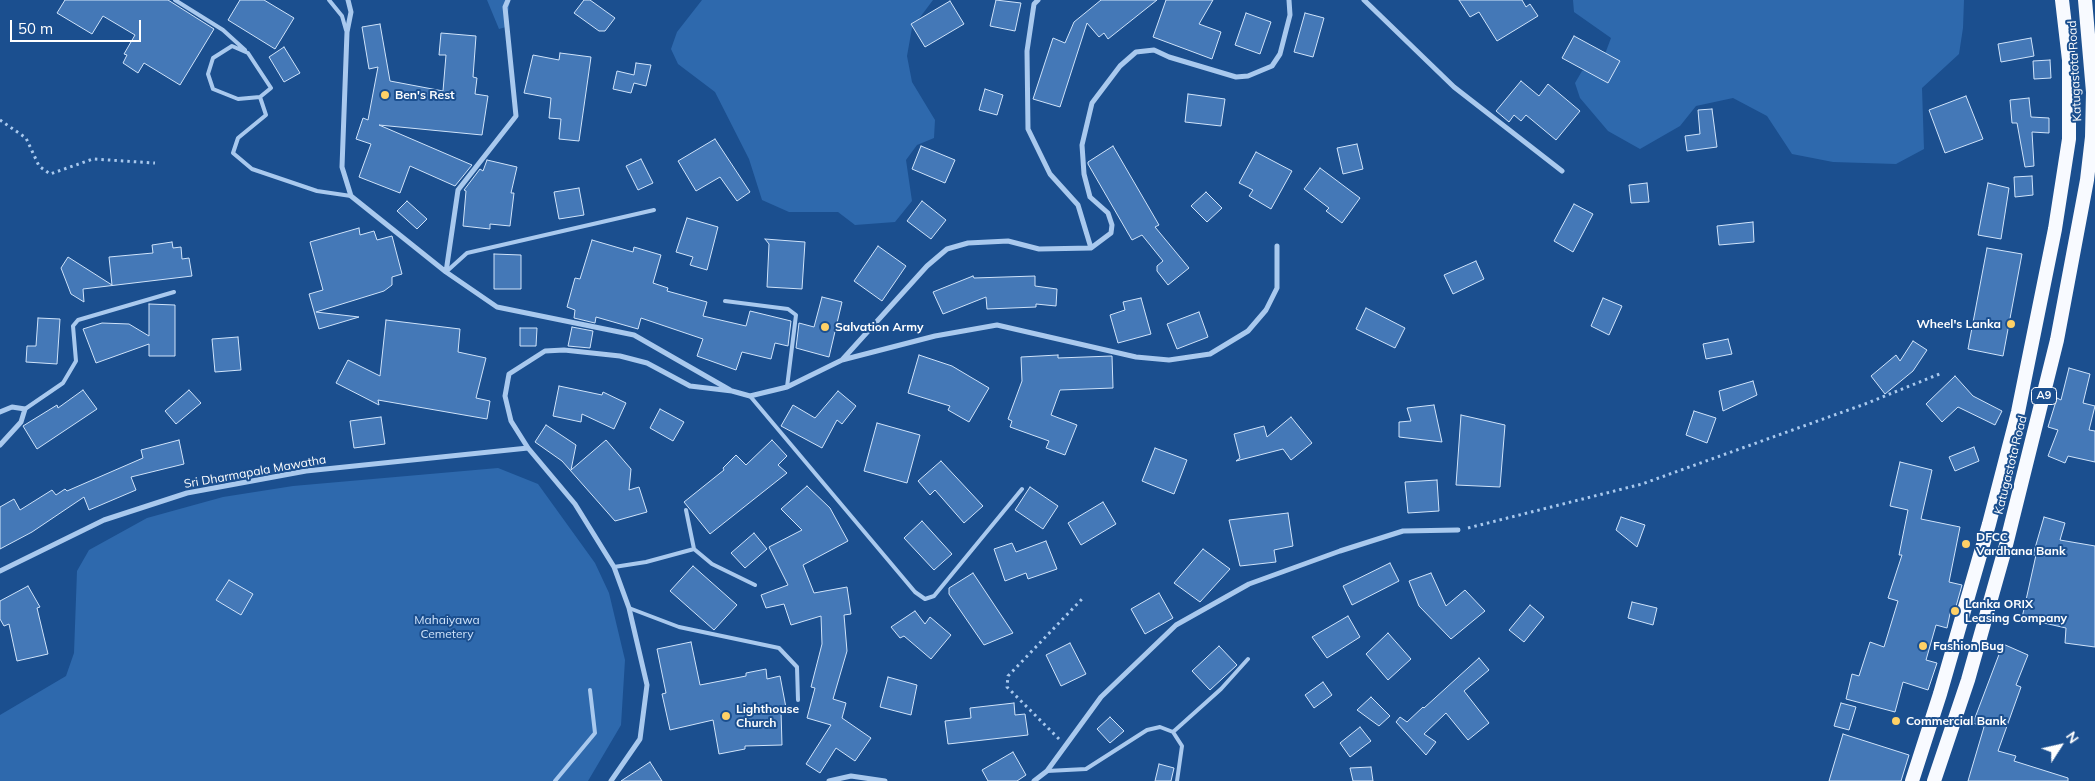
<!DOCTYPE html>
<style>
body{margin:0}
#map{position:relative;width:2095px;height:781px;overflow:hidden;background:#1b4f8f;font-family:Mulish,sans-serif}
canvas{display:block}
.north{position:absolute;left:2035px;top:721px;width:50px;height:50px;-webkit-text-stroke:4px #1b4f8f;paint-order:stroke;rotate:55deg;font-size:14px;font-weight:700;line-height:20px;text-align:center;color:#fff}
.north::after{content:'';display:block;margin:auto;width:18px;height:22px;background:#fff;clip-path:polygon(50% 0,100% 100%,50% 72%,0 100%)}
.scale{position:absolute;left:10px;top:20px;width:131px;height:22px;box-sizing:border-box;border:2px solid #fff;border-top:0;padding-left:6px;font-size:15px;line-height:18px;white-space:nowrap;color:#fff;-webkit-text-stroke:4px #1b4f8f;paint-order:stroke}
</style>
<div id="map">
<canvas width="2095" height="781"></canvas>
<div class="north">N</div>
<div class="scale">50 m</div>
</div>
<script>
const ctx = document.querySelector('canvas').getContext('2d');
ctx.lineJoin = 'round';
function fillPath(path, color) {
  ctx.fillStyle = color;
  ctx.fill(path, 'evenodd');
}
function toPath(rows) {
  const path = new Path2D();
  for (const r of rows) {
    path.moveTo(r[0], r[1]);
    for (let i = 2; i < r.length; i += 2) path.lineTo(r[i], r[i + 1]);
  }
  return path;
}
function trace(path, color, width, dash) {
  ctx.strokeStyle = color;
  ctx.lineWidth = width;
  ctx.lineCap = dash ? 'butt' : 'round';
  ctx.setLineDash(dash || []);
  ctx.stroke(path);
}
function write(font, color, halo, rows, align = 'center') {
  ctx.font = font + ' Mulish,sans-serif';
  ctx.lineWidth = 4;
  ctx.setLineDash([]);
  ctx.textBaseline = 'middle';
  ctx.strokeStyle = halo;
  ctx.fillStyle = color;
  for (const [text, x, y, turn = 0] of rows) {
    ctx.save();
    ctx.translate(x, y);
    ctx.rotate((+turn || 0) * Math.PI / 180);
    ctx.textAlign = isNaN(turn) ? turn : align;
    if (halo) ctx.strokeText(text, 0, 0);
    ctx.fillText(text, 0, 0);
    ctx.restore();
  }
}
fillPath(toPath([
 [487,0,510,0,506,27,499,29],
 [702,0,933,0,912,28,907,56,912,82,935,120,934,138,917,145,906,160,912,201,895,222,855,225,838,212,789,212,762,200,749,159,715,92,678,64,671,49,677,32],
 [1573,0,1964,0,1963,28,1959,54,1922,88,1924,149,1896,164,1833,162,1792,154,1767,116,1733,98,1696,106,1680,126,1640,149,1608,131,1580,98,1575,83,1582,71,1602,62,1611,38,1574,12],
 [498,468,538,484,595,563,609,593,625,660,621,725,588,781,0,781,0,715,66,676,74,653,77,571,89,550,147,518,223,497,293,486]
]), '#2e69ad');
const building = toPath([
 [65,0,168,0,214,29,180,85,144,63,138,73,123,63,127,55,124,54,135,35,103,16,92,34,57,13,65,0],
 [240,0,264,0,294,18,275,49,228,20,240,0],
 [584,0,590,0,615,18,605,31,599,31,574,13,584,0],
 [996,0,1021,3,1015,31,990,26,996,0],
 [1101,0,1157,0,1108,39,1104,33,1099,37,1087,23,1060,107,1033,99,1053,38,1065,43,1074,22,1101,0],
 [1166,0,1213,0,1199,24,1221,32,1212,59,1153,37,1166,0],
 [1459,0,1522,0,1526,7,1530,4,1538,16,1497,41,1479,12,1470,17,1459,0],
 [950,1,964,24,925,47,911,24,950,1],
 [1246,13,1271,22,1260,54,1235,45,1246,13],
 [1305,13,1324,18,1313,57,1294,52,1305,13],
 [380,24,390,81,443,91,446,55,439,55,441,33,476,36,473,77,477,78,475,94,488,96,482,135,379,125,472,165,455,186,410,166,400,193,359,177,371,144,356,139,363,118,368,120,378,67,369,69,362,27,380,24],
 [1574,36,1620,61,1608,83,1562,58,1574,36],
 [2031,38,2034,56,2001,62,1998,44,2031,38],
 [284,47,300,73,284,82,269,57,284,47],
 [560,53,591,57,579,141,559,139,561,119,549,118,551,98,524,93,533,55,559,60,560,53],
 [2050,60,2051,78,2034,79,2033,61,2050,60],
 [636,63,651,65,646,86,634,83,631,93,613,89,617,71,634,75,636,63],
 [1521,81,1539,96,1548,84,1580,111,1556,140,1526,115,1521,121,1514,115,1509,122,1496,111,1521,81],
 [985,89,1003,95,997,115,979,110,985,89],
 [1188,94,1225,99,1221,126,1185,122,1188,94],
 [1966,96,1983,139,1945,153,1929,110,1966,96],
 [2029,98,2031,117,2049,118,2049,133,2032,132,2034,166,2025,167,2017,123,2012,123,2010,100,2029,98],
 [1712,109,1717,147,1687,151,1685,136,1700,134,1698,110,1712,109],
 [715,139,750,192,737,201,720,177,696,191,678,161,715,139],
 [1357,144,1363,169,1343,174,1337,148,1357,144],
 [921,146,955,160,945,183,912,169,921,146],
 [1113,146,1159,225,1155,227,1189,268,1168,285,1157,271,1157,266,1163,261,1142,235,1132,240,1088,164,1088,162,1113,146],
 [1256,152,1292,171,1271,209,1249,196,1253,190,1239,183,1256,152],
 [641,159,653,183,638,190,626,166,641,159],
 [487,160,517,167,511,193,514,193,510,226,490,224,490,229,463,226,466,191,464,190,480,169,483,171,487,160],
 [1320,168,1360,198,1342,223,1326,211,1329,208,1304,189,1320,168],
 [2032,176,2033,195,2015,197,2014,177,2032,176],
 [1647,183,1649,202,1631,203,1629,185,1647,183],
 [1988,183,2009,188,2001,239,1978,235,1988,183],
 [579,188,584,215,559,219,554,192,579,188],
 [1206,192,1222,208,1207,222,1191,206,1206,192],
 [407,201,427,219,417,229,397,211,407,201],
 [922,201,946,220,931,239,907,221,922,201],
 [1574,204,1593,214,1573,252,1554,241,1574,204],
 [687,218,718,227,707,270,690,265,693,257,676,252,687,218],
 [1753,222,1754,242,1719,245,1717,226,1753,222],
 [359,228,360,235,374,231,377,240,392,236,402,274,392,277,392,285,384,291,316,312,359,317,319,329,309,294,323,290,310,242,359,228],
 [765,239,805,242,802,289,767,287,769,244,765,239],
 [592,240,633,252,634,247,661,255,653,283,668,288,667,291,707,302,703,316,746,326,750,311,791,321,788,346,775,343,771,359,742,352,736,370,697,356,703,339,641,318,638,329,596,317,595,323,574,318,575,310,567,307,575,278,580,279,592,240],
 [172,242,173,248,181,247,182,259,189,258,192,276,83,289,84,302,71,294,61,268,68,257,112,285,109,257,153,253,152,245,172,242],
 [878,246,906,266,882,301,854,281,878,246],
 [1987,248,2022,254,2003,356,1968,349,1987,248],
 [494,254,521,255,521,289,494,289,494,254],
 [1476,261,1484,279,1453,294,1444,275,1476,261],
 [973,276,974,278,1035,276,1035,286,1057,289,1056,306,1036,304,1036,307,987,309,986,297,943,314,933,292,973,276],
 [822,297,842,302,829,357,796,348,799,323,814,327,822,297],
 [1141,298,1151,334,1118,343,1110,315,1125,310,1123,302,1141,298],
 [1603,298,1622,306,1609,335,1591,326,1603,298],
 [149,304,175,305,175,356,149,356,149,344,96,363,83,329,102,323,129,324,149,336,149,304],
 [1366,308,1405,328,1395,348,1356,329,1366,308],
 [1199,312,1208,337,1177,349,1167,324,1199,312],
 [38,318,60,319,57,364,26,362,27,346,36,346,38,318],
 [386,320,460,329,458,352,486,358,476,398,490,401,487,419,378,400,379,405,336,383,348,360,380,376,386,320],
 [572,327,593,331,590,348,568,346,572,327],
 [520,328,537,328,536,346,520,346,520,328],
 [238,337,241,370,215,372,212,339,238,337],
 [1728,339,1732,354,1706,359,1703,344,1728,339],
 [1913,341,1927,350,1913,371,1885,394,1871,376,1896,355,1900,361,1913,341],
 [919,355,952,366,989,388,969,422,948,410,950,406,908,393,919,355],
 [1058,355,1058,358,1112,356,1113,388,1060,390,1051,415,1077,425,1065,455,1046,448,1049,441,1010,427,1012,421,1008,419,1022,381,1021,357,1058,355],
 [2069,368,2090,374,2083,403,2095,406,2089,430,2095,431,2095,462,2068,456,2065,463,2048,456,2058,430,2048,427,2057,398,2061,400,2069,368],
 [1955,376,1973,396,2002,411,1995,425,1958,407,1942,422,1926,404,1955,376],
 [1753,381,1757,395,1723,411,1719,391,1753,381],
 [559,386,602,395,603,392,626,403,614,429,582,414,581,422,553,416,559,386],
 [83,390,97,409,37,449,23,426,57,405,58,408,83,390],
 [189,390,201,403,176,424,165,411,189,390],
 [838,391,856,406,842,424,837,420,822,448,781,426,793,405,815,418,838,391],
 [1434,405,1442,442,1399,437,1399,422,1411,421,1407,408,1434,405],
 [660,409,684,422,673,441,650,428,660,409],
 [1694,411,1716,418,1707,443,1686,435,1694,411],
 [1461,415,1505,425,1500,487,1456,485,1461,415],
 [381,417,385,444,354,448,350,421,381,417],
 [1291,417,1312,443,1291,460,1283,449,1236,461,1240,458,1234,434,1264,426,1267,437,1291,417],
 [877,423,920,435,907,483,864,471,877,423],
 [546,425,576,445,571,470,606,440,631,469,629,490,639,487,647,512,615,521,562,461,535,442,546,425],
 [179,440,184,464,131,477,136,490,89,510,84,497,32,532,0,549,0,507,14,499,20,510,52,490,56,495,65,489,67,491,143,458,141,450,179,440],
 [772,440,787,456,778,465,787,473,710,534,684,502,724,470,723,468,736,455,746,465,772,440],
 [1974,447,1979,461,1955,471,1949,457,1974,447],
 [1155,448,1187,460,1174,494,1142,481,1155,448],
 [941,461,983,506,964,523,935,490,930,495,918,481,941,461],
 [1900,462,1932,470,1921,519,1960,527,1949,582,1962,585,1955,610,1951,609,1947,628,1936,625,1926,660,1937,663,1928,690,1903,682,1895,712,1846,699,1852,674,1859,676,1870,642,1884,647,1898,601,1888,598,1902,555,1899,555,1908,510,1890,506,1900,462],
 [1437,480,1439,511,1408,513,1405,482,1437,480],
 [807,486,830,508,848,541,803,565,814,593,847,587,851,614,844,615,847,651,833,699,846,703,842,718,871,738,855,761,836,748,820,773,806,764,831,725,807,718,815,688,811,687,822,644,821,616,791,625,784,604,766,608,761,595,788,585,769,547,802,530,781,509,807,486],
 [1030,487,1058,506,1043,529,1015,510,1030,487],
 [1103,502,1116,524,1081,545,1068,523,1103,502],
 [1288,513,1293,546,1274,550,1276,562,1240,566,1229,520,1288,513],
 [1621,517,1645,525,1637,547,1616,530,1621,517],
 [2044,517,2065,523,2060,540,2095,546,2095,647,2065,643,2066,628,2022,618,2036,555,2033,555,2044,517],
 [922,521,952,554,934,570,904,538,922,521],
 [754,533,767,549,745,568,731,553,754,533],
 [1046,541,1057,569,1028,579,1026,573,1005,581,994,549,1012,543,1016,552,1046,541],
 [1203,549,1230,569,1200,602,1174,583,1203,549],
 [1390,563,1399,581,1352,605,1343,586,1390,563],
 [693,566,737,605,714,630,670,591,693,566],
 [973,573,1013,633,984,645,949,594,949,588,973,573],
 [1431,573,1446,606,1465,590,1485,611,1451,639,1419,606,1409,581,1431,573],
 [229,580,253,594,241,615,216,600,229,580],
 [28,586,40,607,37,608,48,654,17,661,9,624,4,626,0,619,0,601,28,586],
 [1159,593,1173,618,1145,634,1131,609,1159,593],
 [1632,602,1657,608,1653,625,1628,618,1632,602],
 [1530,605,1544,617,1524,642,1509,630,1530,605],
 [915,611,925,624,930,617,951,635,931,659,904,636,900,638,891,627,915,611],
 [1348,616,1360,637,1327,658,1312,637,1348,616],
 [1388,633,1411,659,1388,680,1366,654,1388,633],
 [691,642,700,685,746,676,746,673,766,669,767,679,780,676,787,713,781,711,782,745,745,746,745,749,719,754,713,720,670,730,662,694,666,693,657,649,691,642],
 [1070,643,1086,674,1061,686,1046,655,1070,643],
 [2003,644,2028,655,2016,685,2021,687,1998,751,2016,756,2014,761,2068,778,2068,781,1968,781,1984,727,1973,723,2003,644],
 [1219,646,1237,665,1210,690,1192,671,1219,646],
 [1479,658,1489,670,1464,691,1489,723,1468,740,1446,713,1424,734,1436,742,1426,755,1396,722,1400,717,1407,722,1423,707,1424,708,1479,658],
 [888,677,917,685,911,715,880,707,888,677],
 [1323,682,1332,695,1314,708,1305,695,1323,682],
 [1371,697,1390,716,1379,726,1357,710,1371,697],
 [1014,703,1015,715,1025,714,1028,735,948,744,945,721,971,718,970,708,1014,703],
 [1841,703,1856,707,1849,730,1834,726,1841,703],
 [1110,717,1124,731,1110,743,1097,729,1110,717],
 [1360,727,1371,741,1350,757,1340,743,1360,727],
 [1843,734,1909,755,1901,781,1829,781,1843,734],
 [1013,752,1026,775,1017,781,988,781,982,770,1013,752],
 [650,762,662,781,621,781,650,762],
 [1159,764,1174,768,1171,781,1155,781,1159,764],
 [1371,767,1373,781,1353,781,1350,768,1371,767]
]);
fillPath(building, '#4478b7');
trace(building, '#cfe3fa', 1);
trace(toPath([
 [0,120,26,138,39,166,50,174,93,159,155,163],
 [1468,528,1642,484,1865,404,1942,373],
 [1059,739,1007,687,1008,676,1082,599]
]), '#a9c9ee', 3, [2.5, 4]);
trace(toPath([
 [175,0,223,30,245,50],
 [329,0,342,16,346,30],
 [260,97,271,88,248,53,232,46,213,58,208,74,213,89,238,99,260,97,266,115,238,138,233,153,252,169,317,191,351,196],
 [446,272,467,253,654,210],
 [725,301,788,309,796,315,787,387],
 [750,396,915,592,925,599,934,596,1022,489],
 [25,409,63,383,76,361,73,326,78,320,174,292],
 [686,510,694,549],
 [614,567,646,562,694,549,712,564,755,585],
 [629,608,679,627,779,648,797,667,798,700],
 [1173,732,1221,689,1248,659],
 [1047,771,1086,769,1147,730,1160,727,1173,732,1182,746,1177,781],
 [555,781,595,733,590,690]
]), '#a9c9ee', 4);
trace(toPath([
 [348,0,351,12,347,32,342,167,351,196,446,272,497,307,634,335,730,390],
 [1038,0,1034,4,1027,51,1028,129,1050,174,1078,205,1091,248],
 [1364,0,1454,87,1562,171],
 [446,272,458,190,516,116,505,7,508,0],
 [842,360,935,336,997,325,1136,357,1169,360,1210,354,1248,331,1266,310,1277,288,1277,246],
 [0,412,12,407,25,409,21,422,0,445],
 [0,571,104,520,187,493,306,471,528,448],
 [611,781,640,739,647,685,629,608,614,567,575,504,528,448,511,421,505,396,509,374,545,351,564,350,620,356,647,363,690,386,732,391,750,396,787,387,842,360,927,266,947,249,968,243,1008,241,1039,249,1091,248,1111,233,1112,225,1108,213,1090,197,1084,174,1082,145,1092,103,1120,66,1136,52,1154,50,1169,57,1236,77,1248,76,1272,66,1280,54,1290,15,1289,0],
 [829,781,851,776,885,781],
 [1034,781,1047,771,1101,697,1176,625,1249,584,1340,551,1403,531,1458,530]
]), '#a9c9ee', 5);
trace(toPath([
 [1912,781,1940,694,1989,524,2018,412,2055,229,2069,139,2069,60,2062,0],
 [1934,781,1968,680,2005,549,2057,340,2087,180,2092,137,2093,92,2085,0]
]), '#f8faff', 14);
for (const [x, y, r, color] of [
 [385,95,5,"#ffd166"],
 [2011,324,5,"#ffd166"],
 [825,327,5,"#ffd166"],
 [1966,544,5,"#ffd166"],
 [1955,611,5,"#ffd166"],
 [1923,646,5,"#ffd166"],
 [726,716,5,"#ffd166"],
 [1896,721,5,"#ffd166"]
]) {
  const dot = new Path2D();
  dot.arc(x, y, r, 0, 2 * Math.PI);
  ctx.fillStyle = color;
  ctx.fill(dot);
  trace(dot, '#1b4f8f', 2);
}
for (const [x, y, w] of [
 [2044,396,25]
]) {
  const box = new Path2D();
  box.roundRect(x - w / 2, y - 8.5, w, 17, 4);
  ctx.fillStyle = '#1b4f8f';
  ctx.fill(box);
  trace(box, '#fff', 1);
}
write('bold 11px', '#fff', null, [
 ["A9",2044,396]
]);
write('12px', '#fff', '#1b4f8f', [
 ["Katugastota Road",2075,71,-93],
 ["Katugastota Road",2011,465,-76],
 ["Sri Dharmapala Mawatha",255,472,-10]
]);
write('bold 12px', '#fff', '#1b4f8f', [
 ["Ben's Rest",395,95],
 ["Wheel's Lanka",2001,324,"right"],
 ["Salvation Army",835,327],
 ["DFCC",1976,537],
 ["Vardhana Bank",1976,551],
 ["Lanka ORIX",1965,604],
 ["Leasing Company",1965,618],
 ["Fashion Bug",1933,646],
 ["Lighthouse",736,709],
 ["Church",736,723],
 ["Commercial Bank",1906,721]
], 'left');
write('12px', '#cfe3fa', '#1b4f8f', [
 ["Mahaiyawa",447,620],
 ["Cemetery",447,634]
]);
</script>
